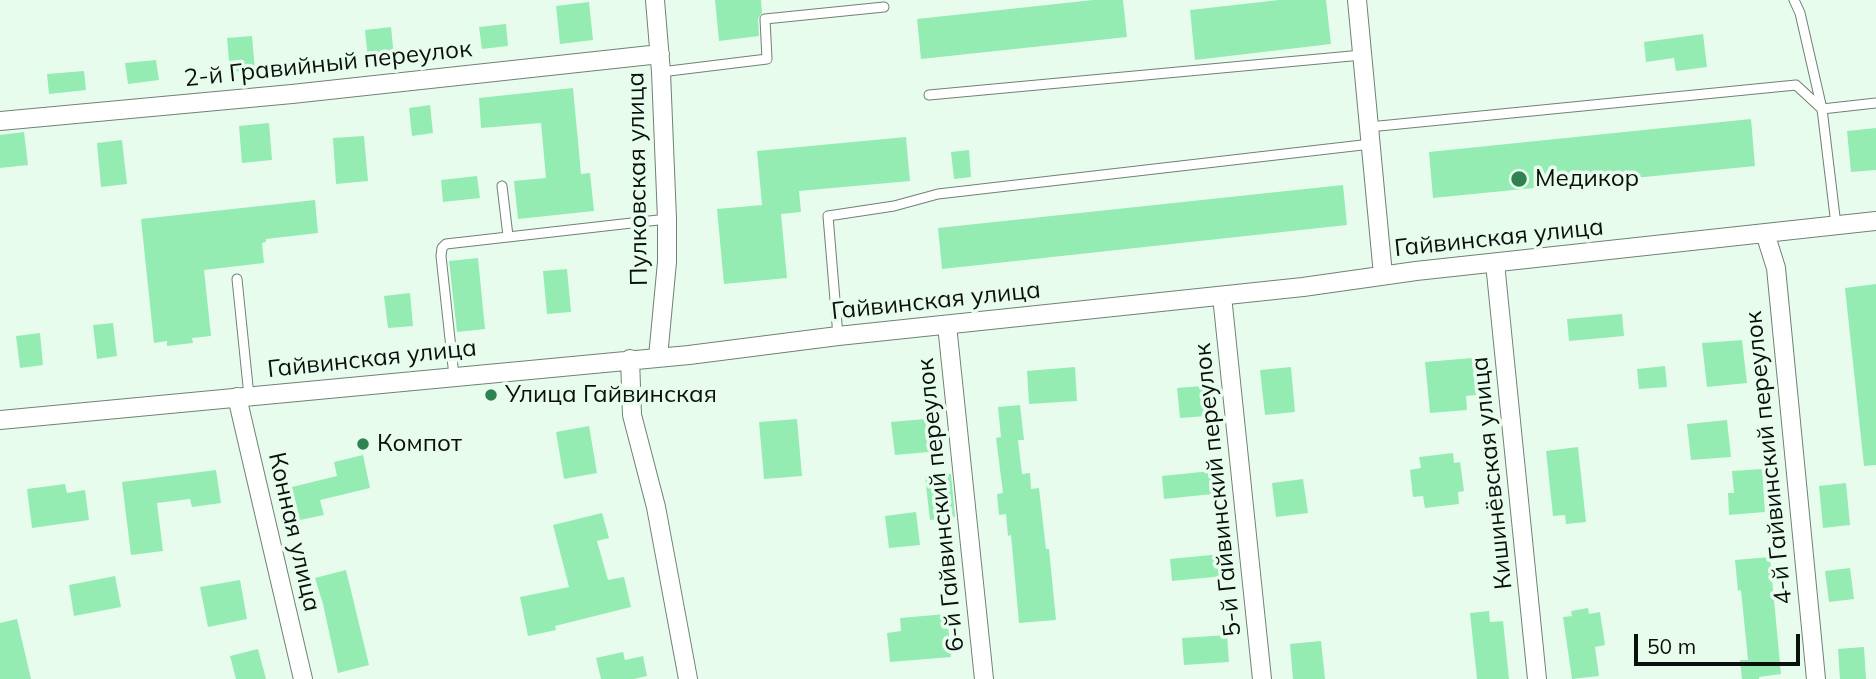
<!DOCTYPE html>
<meta charset="utf-8">
<style>
body{margin:0}
#map{position:relative;width:1876px;height:679px;overflow:hidden;background:#e8fcee;font-family:Mulish,sans-serif}
canvas{display:block}
.scale{position:absolute;left:1634px;top:634px;width:166px;height:32px;box-sizing:border-box;border:4px solid #0a110c;border-top:0;padding-left:9px;font-size:21px;line-height:24px;white-space:nowrap;color:#0a110c;-webkit-text-stroke:5px #e8fcee;paint-order:stroke}
</style>
<div id="map">
<canvas width="1876" height="679"></canvas>
<div class="scale">50 m</div>
</div>
<script>
const ctx = document.querySelector('canvas').getContext('2d');
ctx.lineJoin = 'round';
function fillPath(path, color) {
  ctx.fillStyle = color;
  ctx.fill(path, 'evenodd');
}
function toPath(rows) {
  const path = new Path2D();
  for (const r of rows) {
    path.moveTo(r[0], r[1]);
    for (let i = 2; i < r.length; i += 2) path.lineTo(r[i], r[i + 1]);
  }
  return path;
}
function trace(path, color, width, dash) {
  ctx.strokeStyle = color;
  ctx.lineWidth = width;
  ctx.lineCap = dash ? 'butt' : 'round';
  ctx.setLineDash(dash || []);
  ctx.stroke(path);
}
function write(font, color, halo, rows, align = 'center') {
  ctx.font = font + ' Mulish,sans-serif';
  ctx.lineWidth = 7;
  ctx.setLineDash([]);
  ctx.textBaseline = 'middle';
  ctx.strokeStyle = halo;
  ctx.fillStyle = color;
  for (const [text, x, y, turn = 0] of rows) {
    ctx.save();
    ctx.translate(x, y);
    ctx.rotate((+turn || 0) * Math.PI / 180);
    ctx.textAlign = isNaN(turn) ? turn : align;
    if (halo) ctx.strokeText(text, 0, 0);
    ctx.fillText(text, 0, 0);
    ctx.restore();
  }
}
fillPath(toPath([
 [715,0,761,0,762,13,758,19,759,36,719,41],
 [1093,0,1123,0,1127,37,921,59,917,19],
 [1279,0,1326,0,1331,44,1195,60,1190,10],
 [589,2,593,40,560,44,556,6],
 [506,24,508,46,482,49,479,27],
 [391,27,394,57,368,60,365,30],
 [1703,34,1707,67,1676,71,1674,58,1646,62,1644,42],
 [252,36,255,70,230,72,227,38],
 [156,60,159,80,128,84,125,63],
 [84,71,86,90,49,94,47,74],
 [573,88,581,174,590,173,594,211,518,219,514,181,546,178,541,123,481,128,479,98],
 [430,105,433,133,412,136,409,108],
 [1751,119,1755,166,1433,198,1429,152],
 [269,123,272,160,242,163,239,126],
 [1876,128,1876,170,1851,172,1847,131],
 [24,132,28,165,0,168,0,135],
 [364,136,368,181,336,184,333,138],
 [906,137,910,181,799,191,801,212,781,214,787,278,724,284,717,209,762,205,757,151],
 [122,140,127,184,101,187,97,143],
 [969,150,971,177,954,179,951,152],
 [477,176,480,198,443,202,441,180],
 [1343,185,1347,225,942,269,938,228],
 [315,200,318,233,266,239,266,242,262,243,264,263,204,270,211,336,192,338,193,343,167,346,167,341,154,343,141,219],
 [478,258,485,329,457,332,449,261],
 [567,269,571,312,547,314,543,271],
 [1876,284,1876,465,1864,466,1845,288],
 [410,293,413,326,388,328,384,296],
 [1622,314,1624,336,1569,341,1567,319],
 [113,323,117,356,97,359,93,325],
 [40,333,43,365,20,368,16,336],
 [1742,340,1747,383,1707,387,1702,343],
 [1472,358,1476,395,1466,396,1467,410,1430,413,1425,362],
 [1665,366,1667,387,1639,389,1637,369],
 [1075,367,1077,401,1029,404,1027,371],
 [1291,367,1295,412,1265,415,1260,370],
 [1203,386,1206,416,1180,418,1177,388],
 [1020,405,1024,440,1018,440,1022,474,1030,473,1031,489,1039,488,1046,549,1049,549,1056,620,1019,623,1011,535,1008,536,1006,514,999,515,997,494,1003,493,996,438,1001,437,998,407],
 [797,419,802,476,764,479,759,422],
 [925,419,929,452,895,455,891,422],
 [1727,420,1731,457,1691,460,1687,424],
 [589,426,597,473,564,479,556,432],
 [1578,447,1586,522,1566,524,1565,515,1553,516,1546,451],
 [1453,453,1454,463,1460,462,1464,491,1458,492,1459,504,1425,508,1423,496,1413,497,1410,470,1421,468,1419,457],
 [363,455,370,488,320,500,324,515,300,520,292,487,337,476,334,462],
 [1762,469,1765,512,1729,515,1728,493,1734,493,1732,471],
 [216,470,221,503,192,507,190,499,157,503,163,551,131,555,122,482],
 [1211,471,1213,494,1164,499,1162,476],
 [951,474,955,517,930,520,925,477],
 [1303,479,1308,513,1276,517,1272,483],
 [1846,483,1850,525,1823,528,1819,486],
 [65,484,67,493,85,490,89,520,32,528,27,489],
 [916,512,920,545,889,548,885,516],
 [602,513,609,538,597,541,608,580,624,577,631,607,555,626,556,630,528,636,520,597,569,587,553,525],
 [1222,554,1224,576,1172,581,1170,559],
 [1770,557,1781,674,1759,677,1759,679,1742,679,1740,660,1748,660,1741,590,1738,591,1735,560],
 [1850,568,1854,599,1829,602,1825,571],
 [346,570,369,665,338,673,323,604,315,578],
 [115,576,121,607,74,616,69,585],
 [240,580,247,619,208,627,200,587],
 [1588,608,1589,614,1600,612,1605,645,1595,647,1599,676,1572,679,1563,617,1572,616,1571,611],
 [1489,611,1490,622,1503,621,1509,679,1477,679,1470,613],
 [947,614,951,657,890,662,887,633,901,631,900,618],
 [17,619,31,679,0,679,0,623],
 [1227,635,1229,662,1184,665,1182,638],
 [1321,641,1325,679,1293,679,1290,644],
 [1864,647,1866,679,1840,679,1838,649],
 [258,649,266,679,236,679,230,656],
 [623,652,625,660,643,656,647,676,634,679,601,679,596,658]
]), '#94ecb3');
const service = toPath([
 [1794,0,1800,13,1822,109,1836,225],
 [661,72,767,59,765,19,884,7],
 [929,95,1362,55],
 [1369,127,1796,85,1822,109,1876,103],
 [502,186,508,236],
 [237,279,249,396],
 [838,336,828,216,894,206,938,194,1371,144],
 [454,376,441,256,442,248,446,244,667,219]
]);
const minor = toPath([
 [655,0,661,72,667,219,667,262,658,357],
 [1357,0,1383,275],
 [0,121,292,94,660,54],
 [1765,233,1776,268,1816,679],
 [1495,263,1537,679],
 [1222,296,1262,679],
 [947,325,984,679],
 [630,359,632,415,656,507,688,679],
 [237,397,303,679],
 [0,420,689,355,838,336,1303,287,1416,271,1876,221]
]);
trace(service, '#708175', 11);
trace(minor, '#708175', 20);
trace(service, '#fff', 9);
trace(minor, '#fff', 18);
for (const [x, y, r, color] of [
 [1519,179,9,"#318253"],
 [491,395,7,"#318253"],
 [363,444,7,"#318253"]
]) {
  const dot = new Path2D();
  dot.arc(x, y, r, 0, 2 * Math.PI);
  ctx.fillStyle = color;
  ctx.fill(dot);
  trace(dot, '#e8fcee', 2.5);
}
write('24px', '#0a110c', '#e8fcee', [
 ["2-й Гравийный переулок",328,64,-6],
 ["Пулковская улица",638,179,-91],
 ["Гайвинская улица",1499,238,-6],
 ["Гайвинская улица",936,301,-6],
 ["Гайвинская улица",372,359,-6],
 ["4-й Гайвинский переулок",1769,458,-96],
 ["Кишинёвская улица",1492,473,-96],
 ["5-й Гайвинский переулок",1218,490,-96],
 ["6-й Гайвинский переулок",941,505,-96],
 ["Конная улица",294,532,77]
]);
write('24px', '#0a110c', '#e8fcee', [
 ["Медикор",1535,179],
 ["Улица Гайвинская",505,395],
 ["Компот",377,444]
], 'left');
</script>
